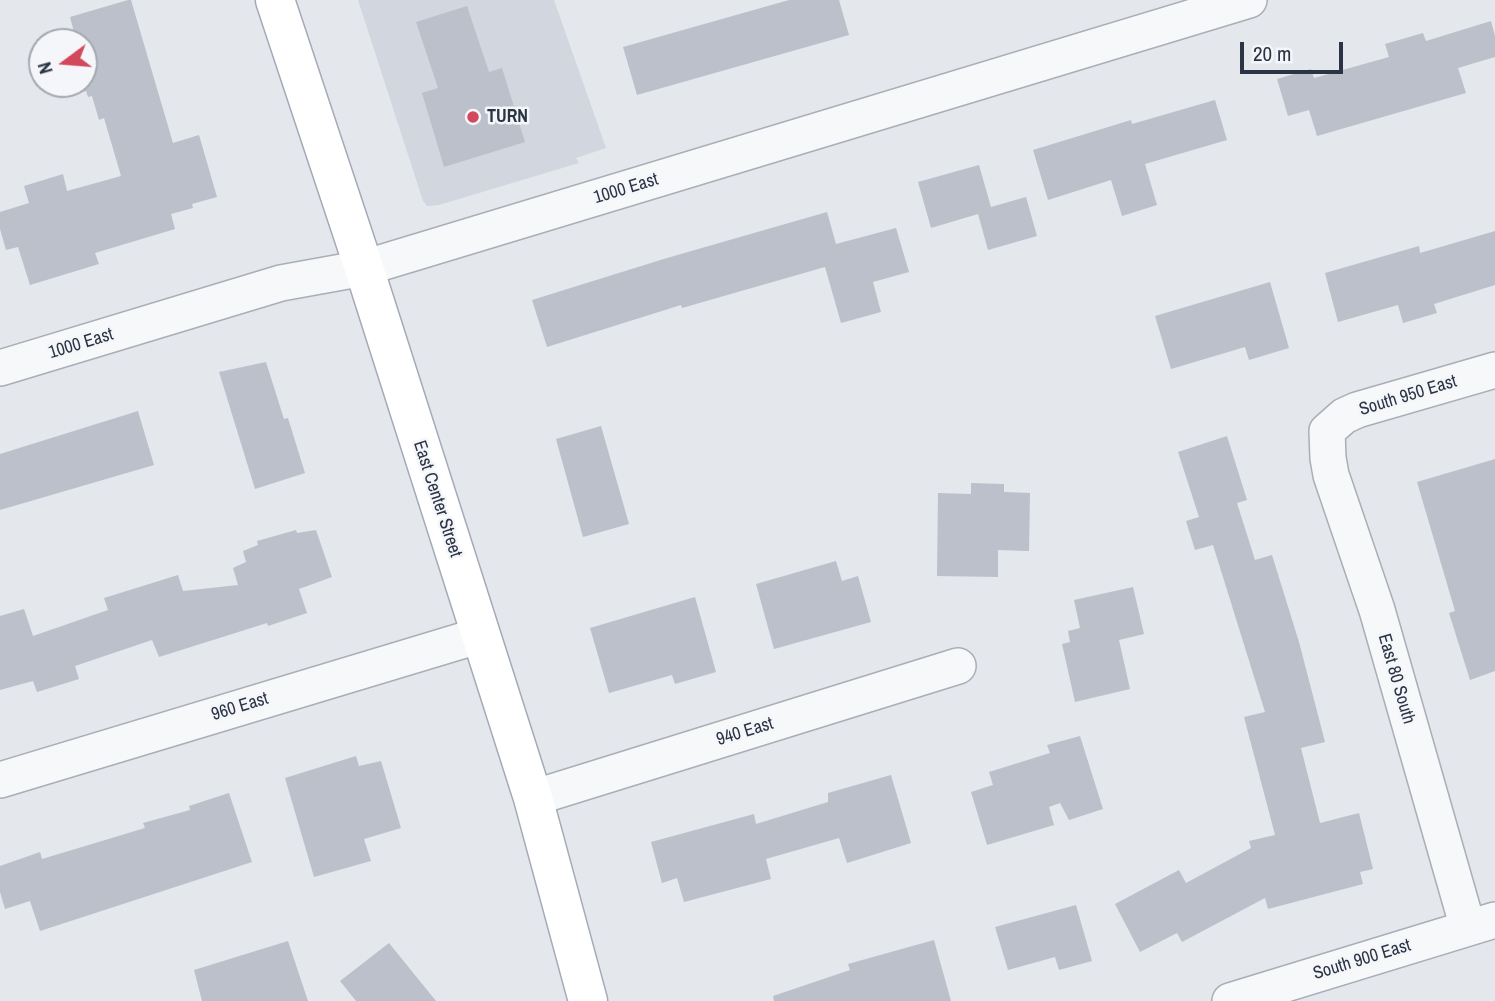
<!DOCTYPE html>
<style>
body{margin:0}
#map{position:relative;width:1495px;height:1001px;overflow:hidden;background:#e4e7ec;font-family:"Archivo Narrow",sans-serif}
canvas{display:block}
.north{position:absolute;left:28px;top:28px;width:70px;height:70px;box-sizing:border-box;background:#f4f6f9;border:2px solid #a4a8b1;border-radius:50%;rotate:254deg;font-size:19px;font-weight:700;line-height:28px;text-align:center;color:#2b3445}
.north::after{content:'';display:block;margin:auto;width:24px;height:32px;background:#d1495b;clip-path:polygon(50% 0,100% 100%,50% 72%,0 100%)}
.scale{position:absolute;left:1240px;top:42px;width:103px;height:32px;box-sizing:border-box;border:4px solid #2b3445;border-top:0;padding-left:9px;font-size:21px;line-height:24px;white-space:nowrap;color:#2b3445;-webkit-text-stroke:5px #f4f6f9;paint-order:stroke}
</style>
<div id="map">
<canvas width="1495" height="1001"></canvas>
<div class="north">N</div>
<div class="scale">20 m</div>
</div>
<script>
const ctx = document.querySelector('canvas').getContext('2d');
ctx.lineJoin = 'round';
function fillPath(path, color) {
  ctx.fillStyle = color;
  ctx.fill(path, 'evenodd');
}
function toPath(rows) {
  const path = new Path2D();
  for (const r of rows) {
    path.moveTo(r[0], r[1]);
    for (let i = 2; i < r.length; i += 2) path.lineTo(r[i], r[i + 1]);
  }
  return path;
}
function trace(path, color, width, dash) {
  ctx.strokeStyle = color;
  ctx.lineWidth = width;
  ctx.lineCap = dash ? 'butt' : 'round';
  ctx.setLineDash(dash || []);
  ctx.stroke(path);
}
function write(font, color, halo, rows, align = 'center') {
  ctx.font = font + ' "Archivo Narrow",sans-serif';
  ctx.lineWidth = 5;
  ctx.setLineDash([]);
  ctx.textBaseline = 'middle';
  ctx.strokeStyle = halo;
  ctx.fillStyle = color;
  for (const [text, x, y, turn = 0] of rows) {
    ctx.save();
    ctx.translate(x, y);
    ctx.rotate((+turn || 0) * Math.PI / 180);
    ctx.textAlign = isNaN(turn) ? turn : align;
    if (halo) ctx.strokeText(text, 0, 0);
    ctx.fillText(text, 0, 0);
    ctx.restore();
  }
}
fillPath(toPath([
 [358,0,554,0,606,148,576,158,579,163,439,205,427,206,423,201]
]), '#d2d6de');
fillPath(toPath([
 [128,0,131,0,173,143,199,135,217,197,192,204,193,208,171,214,175,229,95,253,99,264,30,285,18,247,6,250,0,229,0,212,29,203,24,186,63,174,67,191,121,176,104,118,99,120,92,96,88,97,86,91,75,94,72,84,84,84,84,42,60,42,59,37,74,32,70,17],
 [789,0,839,0,849,35,637,95,623,47],
 [467,6,489,72,502,68,525,142,444,167,422,93,438,88,416,22],
 [1491,21,1495,36,1495,57,1458,68,1466,93,1317,136,1309,110,1288,116,1277,79,1311,69,1314,78,1389,57,1385,44,1423,33,1426,41],
 [1215,100,1227,140,1145,164,1157,205,1122,216,1111,180,1048,200,1033,150,1131,120,1132,124],
 [979,165,991,207,1026,197,1037,236,988,250,978,214,931,228,918,182],
 [827,212,836,244,896,228,909,272,873,282,881,312,841,323,825,267,682,308,681,305,547,347,532,300,667,258],
 [1495,231,1495,285,1434,304,1437,313,1403,323,1398,305,1338,322,1325,273,1419,246,1420,253],
 [1270,282,1289,348,1249,360,1245,347,1171,369,1155,316],
 [266,362,284,419,288,418,305,473,255,489,219,372],
 [138,411,154,465,0,510,0,454],
 [601,426,629,524,583,537,556,439],
 [1227,436,1247,500,1237,503,1255,560,1272,555,1299,642,1325,742,1301,748,1320,823,1359,813,1373,869,1360,872,1363,884,1268,909,1265,898,1182,942,1177,933,1140,952,1115,904,1179,870,1186,883,1251,848,1249,841,1275,835,1244,717,1265,712,1213,545,1195,550,1186,521,1199,517,1178,452],
 [1495,459,1495,671,1470,680,1449,613,1455,611,1417,482],
 [971,483,1004,484,1004,492,1030,493,1029,551,998,550,998,577,937,576,938,493,971,494],
 [296,530,297,533,316,530,332,577,299,589,307,613,268,626,267,623,159,657,152,640,75,666,79,679,37,692,33,681,0,690,0,616,24,609,33,636,108,610,104,598,178,575,183,591,238,585,233,568,246,562,243,551,258,545,257,541],
 [836,561,842,581,858,576,871,622,774,649,756,584],
 [1133,587,1144,634,1119,640,1130,689,1075,702,1062,644,1070,642,1068,631,1080,628,1074,600],
 [695,597,716,672,675,684,672,675,609,693,590,628],
 [1080,736,1103,809,1069,820,1060,803,1049,807,1054,825,987,845,971,792,993,785,989,772,1050,753,1047,745],
 [356,756,359,766,381,761,401,828,364,839,371,861,314,877,285,778],
 [891,775,911,843,847,863,839,838,766,859,771,879,684,902,677,878,662,883,651,842,754,814,756,824,828,802,828,793],
 [229,793,252,862,40,931,30,901,5,909,0,892,0,866,40,852,42,859,145,828,143,823,190,810,189,806],
 [1076,905,1092,961,1059,970,1055,957,1008,970,995,927],
 [934,940,951,1001,774,1001,773,996,850,970,848,964],
 [288,941,308,1001,202,1001,194,970],
 [389,943,436,1001,356,1001,340,981]
]), '#bbc0ca');
const minor = toPath([
 [0,368,281,283,364,268,1249,0],
 [0,780,481,635],
 [533,798,958,666],
 [1468,928,1377,610,1331,475,1328,458,1327,431,1344,416,1357,410,1495,370],
 [1230,1001,1495,920]
]);
const major = toPath([
 [275,0,364,268,533,798,588,1001]
]);
trace(minor, '#a9aeb7', 38);
trace(major, '#a3abb8', 41);
trace(minor, '#f7f8fa', 35);
trace(major, '#fff', 38);
for (const [x, y, r, color] of [
 [473,117,7,"#d1495b"]
]) {
  const dot = new Path2D();
  dot.arc(x, y, r, 0, 2 * Math.PI);
  ctx.fillStyle = color;
  ctx.fill(dot);
  trace(dot, '#f4f6f9', 2.5);
}
write('bold 18px', '#2b3445', '#f4f6f9', [
 ["TURN",487,117]
], 'left');
write('18px', '#2b3445', '#f4f6f9', [
 ["1000 East",626,189,-17],
 ["1000 East",81,344,-17],
 ["South 950 East",1408,396,-17],
 ["East Center Street",437,499,72],
 ["East 80 South",1396,679,74],
 ["960 East",240,707,-17],
 ["940 East",745,732,-17],
 ["South 900 East",1362,960,-17]
]);
</script>
